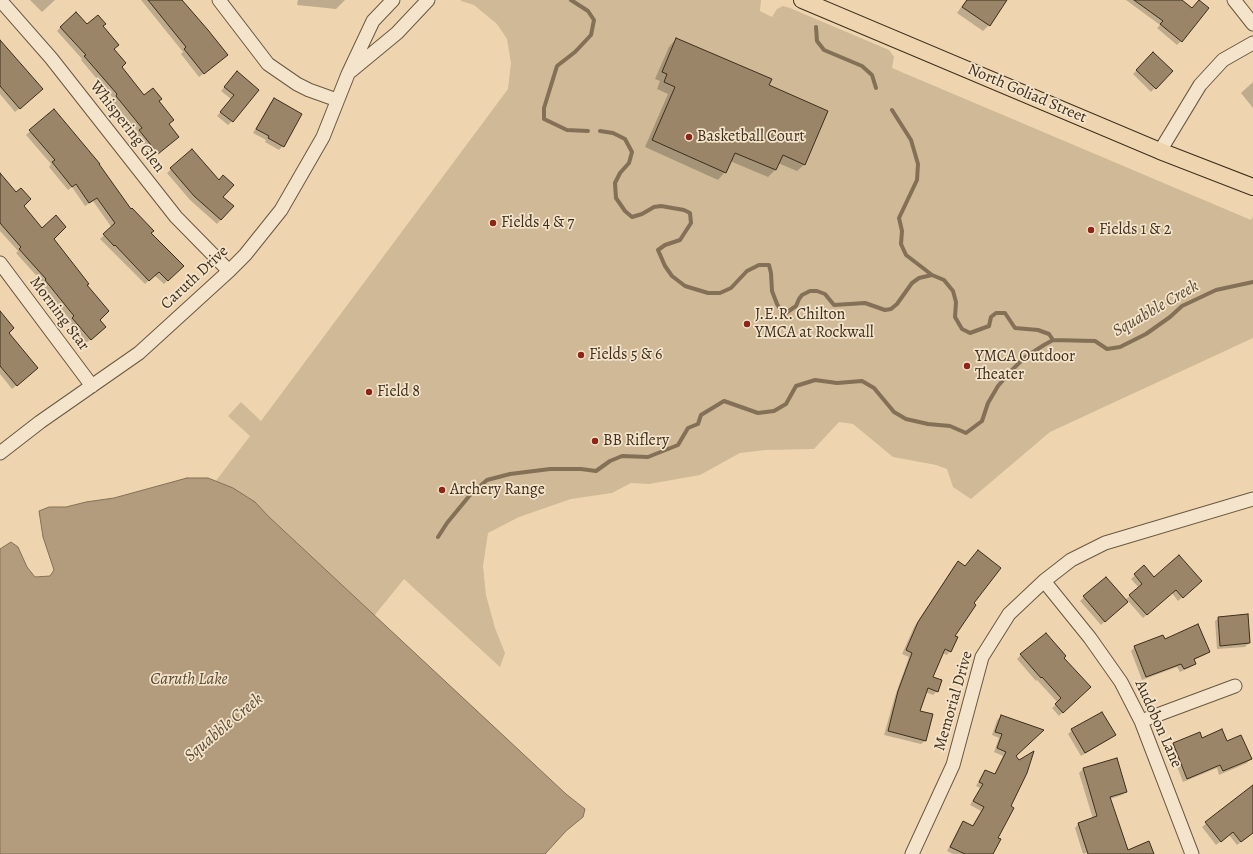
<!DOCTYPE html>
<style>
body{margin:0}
canvas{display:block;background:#eed5af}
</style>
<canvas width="1253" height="854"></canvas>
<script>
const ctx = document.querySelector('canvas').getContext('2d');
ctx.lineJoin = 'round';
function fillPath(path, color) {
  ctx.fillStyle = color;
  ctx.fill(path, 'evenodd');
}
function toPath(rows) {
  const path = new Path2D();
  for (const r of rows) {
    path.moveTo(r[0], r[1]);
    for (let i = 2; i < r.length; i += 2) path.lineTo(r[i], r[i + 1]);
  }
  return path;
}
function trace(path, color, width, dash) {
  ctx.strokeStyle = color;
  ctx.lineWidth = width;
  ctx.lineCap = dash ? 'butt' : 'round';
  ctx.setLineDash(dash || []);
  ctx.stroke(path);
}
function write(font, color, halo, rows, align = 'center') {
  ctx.font = font + ' Alegreya,serif';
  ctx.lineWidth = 3.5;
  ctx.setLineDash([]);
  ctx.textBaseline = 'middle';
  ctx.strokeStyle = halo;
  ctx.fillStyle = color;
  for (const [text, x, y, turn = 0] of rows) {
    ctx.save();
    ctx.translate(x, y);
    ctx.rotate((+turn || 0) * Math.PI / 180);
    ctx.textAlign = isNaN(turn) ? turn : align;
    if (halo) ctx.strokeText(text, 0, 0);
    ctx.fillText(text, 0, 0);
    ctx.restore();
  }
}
fillPath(toPath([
 [461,0,761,0,760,11,772,17,777,9,783,6,790,8,889,50,894,57,892,68,1251,220,1253,216,1253,338,1050,432,971,499,953,487,947,469,936,465,893,457,853,424,839,422,814,449,766,450,740,453,700,475,649,484,631,483,612,493,571,499,519,517,488,533,483,566,486,595,495,628,505,653,500,667,404,579,374,616,247,497,216,509,209,490,250,436,228,416,241,402,261,421,508,89,511,63,507,39,497,24,474,5,461,1]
]), '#d0b996');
const water = toPath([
 [187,478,208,478,233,488,255,502,268,516,566,794,585,809,583,817,566,831,545,854,0,854,0,549,11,542,18,547,27,567,35,577,50,576,54,570,43,537,39,511,49,507,66,507,86,502,114,498,187,478]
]);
fillPath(water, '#b29c7d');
trace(water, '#847056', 1);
fillPath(toPath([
 [30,0,55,0,42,12],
 [141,0,181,0,223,59,199,77,181,54,183,52],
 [298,0,345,0,336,9,297,5],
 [966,0,998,0,989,25,983,31,957,13],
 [1126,0,1181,0,1181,41,1177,45,1157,28,1160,25],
 [87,26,102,27,120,67,144,96,158,102,174,141,153,157,136,134,138,132,112,101,114,99,81,60,82,59,57,31,61,27],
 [676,39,768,86,805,164,797,171,778,163,775,170,768,177,730,161,725,172,718,180,645,147,668,94,657,89,660,81,655,79,669,47],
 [0,42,38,93,15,112,0,94],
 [1153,53,1171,71,1151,92,1133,74],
 [237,73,232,121,228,125,217,116,231,99,221,91],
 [1253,82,1253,108,1241,93],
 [274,99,283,146,279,150,265,142,266,140,253,133,270,103],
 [54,110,98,164,131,211,150,234,182,266,164,284,154,275,145,284,100,239,112,228,93,201,85,206,72,187,68,190,49,167,51,164,26,135],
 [192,150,222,197,233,206,217,224,190,200,167,173],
 [0,174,22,207,52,239,86,285,98,320,101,331,86,343,69,323,71,321,42,284,43,283,16,253,18,251,0,231],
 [0,313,7,333,33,372,12,389,0,374],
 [958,562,972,603,954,636,950,651,947,655,942,653,932,678,937,691,933,695,925,692,918,711,925,741,921,744,884,735,895,696,909,657,902,654,914,627,954,566],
 [1144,567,1154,578,1197,585,1178,601,1172,593,1143,618,1128,601,1101,625,1080,601,1106,578,1125,600,1139,588,1131,579],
 [1219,618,1249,643,1245,647,1217,649,1215,621],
 [1164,640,1209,651,1205,655,1194,660,1195,663,1191,667,1180,672,1177,667,1142,680,1131,651,1135,647],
 [1021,655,1063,658,1089,687,1059,716,1052,708,1058,703,1037,680,1036,681,1017,659],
 [1001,717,1015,756,992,854,953,854,947,851,960,826,963,822,972,826,981,811,970,805,980,788,976,786,982,775,986,771,994,775,1003,756,994,752,999,738,992,735,997,720],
 [1072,730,1114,735,1110,739,1081,756,1068,734],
 [1199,734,1202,739,1226,742,1250,759,1247,763,1219,775,1217,768,1183,782,1170,748,1173,744],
 [1117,759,1126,792,1122,795,1110,799,1127,851,1153,854,1106,854,1103,847,1083,854,1075,828,1078,824,1093,819,1079,773,1083,769],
 [1253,786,1253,832,1237,845,1229,835,1216,845,1202,827]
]), '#0003');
trace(toPath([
 [571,0,588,11,594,20,591,35,575,52,557,66,544,108,544,119,567,130,588,131],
 [816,27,817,41,824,50,862,66,872,75,876,88],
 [892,110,911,140,918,164,917,180,899,218,902,231,901,244,906,255,932,275],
 [600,131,613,133,625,139,632,152,629,163,620,173,615,183,616,198,625,211,632,217,642,214,654,207,661,206,684,210,690,213,691,223,680,240,665,245,658,250,665,266,672,276,685,286,708,293,720,293,731,288,747,271,759,265,769,265,771,273,772,291,777,304,782,312,786,313,796,306,799,299,802,295,810,291,817,291,825,294,834,305,865,303,885,310,891,309,897,304,912,283,919,278,932,275,944,280,953,291,956,302,955,317,962,329,970,333,989,326,991,317,996,313,1005,313,1015,328,1038,330,1049,334,1053,340],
 [438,537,447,523,470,495,487,480,510,474,550,469,581,469,596,471,610,461,622,456,648,457,678,445,688,428,698,424,701,415,724,401,758,413,774,411,786,404,796,386,815,380,837,383,862,381,874,388,894,412,906,419,928,424,950,426,966,433,982,421,988,403,998,386,1011,371,1024,358,1044,345,1053,340,1095,341,1107,349,1120,347,1146,334,1170,317,1182,306,1216,290,1253,282]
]), '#847056', 4);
const building = toPath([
 [148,0,182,0,208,30,228,55,204,74,184,49,186,47,148,0],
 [967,0,1007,0,990,26,962,7,967,0],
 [1134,0,1182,0,1192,8,1199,0,1209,8,1182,42,1160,24,1163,21,1134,0],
 [76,12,87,24,98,15,106,24,103,26,119,45,114,49,126,63,122,67,144,95,153,88,162,99,159,101,174,120,169,124,179,137,158,154,139,130,142,128,116,96,117,94,84,56,86,55,60,27,76,12],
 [676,38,772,79,769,85,828,111,805,165,783,155,776,170,735,153,726,173,652,140,675,87,664,82,667,74,662,72,676,38],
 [0,40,43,89,20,109,0,86,0,40],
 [1153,52,1173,71,1156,89,1136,70,1153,52],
 [237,71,259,90,233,122,220,112,234,95,224,87,237,71],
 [274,98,302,114,284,147,268,138,269,136,256,129,274,98],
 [54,109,100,164,99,164,131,209,132,208,154,231,151,233,184,266,168,281,159,272,149,281,115,245,114,246,103,234,115,223,97,198,89,203,76,184,72,187,52,162,55,160,29,130,54,109],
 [192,149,219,180,223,175,234,185,223,197,234,206,221,220,194,196,170,168,192,149],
 [0,173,16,192,21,188,31,199,24,206,42,228,56,215,66,227,54,239,89,284,87,285,109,311,100,320,106,327,91,340,72,318,74,316,45,280,46,279,19,249,21,247,0,223,0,173],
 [0,311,14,328,9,333,38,368,17,386,0,366,0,311],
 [978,550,1001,568,974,603,976,605,955,636,958,637,951,652,945,649,933,677,942,680,938,692,928,688,920,711,933,714,926,741,888,731,898,691,912,653,906,650,918,622,958,561,965,566,978,550],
 [1179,555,1202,581,1183,598,1176,590,1147,615,1129,595,1142,584,1134,574,1144,565,1154,577,1179,555],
 [1106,577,1128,602,1105,622,1083,596,1106,577],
 [1248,614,1250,643,1220,646,1218,617,1248,614],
 [1198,624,1210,652,1194,659,1196,664,1184,669,1181,664,1146,677,1134,646,1163,635,1165,639,1198,624],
 [1046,633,1066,656,1064,658,1091,687,1063,713,1055,704,1061,698,1042,677,1041,678,1020,654,1046,633],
 [1102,712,1116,735,1085,753,1071,729,1102,712],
 [1001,715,1044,730,1016,756,1019,760,1034,751,1027,773,1011,806,1014,808,998,838,1001,839,993,854,965,854,950,847,963,821,973,826,984,807,973,801,983,784,979,782,985,770,995,774,1006,752,997,748,1002,734,995,732,1001,715],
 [1222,729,1227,741,1241,735,1252,759,1223,771,1220,765,1187,779,1173,743,1200,732,1202,738,1222,729],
 [1117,758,1127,792,1110,797,1128,850,1149,841,1154,854,1088,854,1078,823,1097,816,1083,768,1117,758],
 [1253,785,1253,833,1241,842,1233,832,1221,842,1205,822,1253,785]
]);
fillPath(building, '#9a8568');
trace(building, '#3e2e1b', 1);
const minor = toPath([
 [0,0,51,58,176,217,229,271],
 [219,0,268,64,297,84,309,90,337,100],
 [1234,0,1253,24],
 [351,71,397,33,428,0],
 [1160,151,1200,85,1223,60,1253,43],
 [0,263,92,386],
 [0,453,40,422,139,353,229,271,245,255,281,210,323,137,348,74,373,21,393,0],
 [1044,581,1090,638,1121,682,1141,721,1192,854],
 [1141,721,1235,686],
 [912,854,953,765,982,657,1009,614,1044,581,1071,560,1105,543,1253,499]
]);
const major = toPath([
 [802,0,1160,151,1253,187]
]);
trace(minor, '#6a5840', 15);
trace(major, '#3e2e1b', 18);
trace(minor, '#f4e4cb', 13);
trace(major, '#eed5af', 16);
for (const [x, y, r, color] of [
 [689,137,4,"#8f2418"],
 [493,223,4,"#8f2418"],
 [1091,230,4,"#8f2418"],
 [747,324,4,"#8f2418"],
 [581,355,4,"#8f2418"],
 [967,366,4,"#8f2418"],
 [369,392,4,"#8f2418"],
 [595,441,4,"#8f2418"],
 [442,490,4,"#8f2418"]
]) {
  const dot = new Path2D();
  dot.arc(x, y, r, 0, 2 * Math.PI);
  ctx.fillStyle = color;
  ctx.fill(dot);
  trace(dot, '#f4e4cb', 1.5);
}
write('16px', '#3e2e1b', '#f4e4cb', [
 ["North Goliad Street",1027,94,23],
 ["Whispering Glen",127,127,52],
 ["Caruth Drive",195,278,-43],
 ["Morning Star",59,314,53],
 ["Memorial Drive",954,701,-74],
 ["Audobon Lane",1158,724,66]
]);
write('16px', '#3e2e1b', '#f4e4cb', [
 ["Basketball Court",697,137],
 ["Fields 4 & 7",501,223],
 ["Fields 1 & 2",1099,230],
 ["J.E.R. Chilton",755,315],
 ["YMCA at Rockwall",755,333],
 ["Fields 5 & 6",589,355],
 ["YMCA Outdoor",975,357],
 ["Theater",975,375],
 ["Field 8",377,392],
 ["BB Riflery",603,441],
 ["Archery Range",450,490]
], 'left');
write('italic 17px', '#5b4a34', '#f4e4cb', [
 ["Squabble Creek",1156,309,-30],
 ["Caruth Lake",189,680],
 ["Squabble Creek",224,728,-40]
]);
</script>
